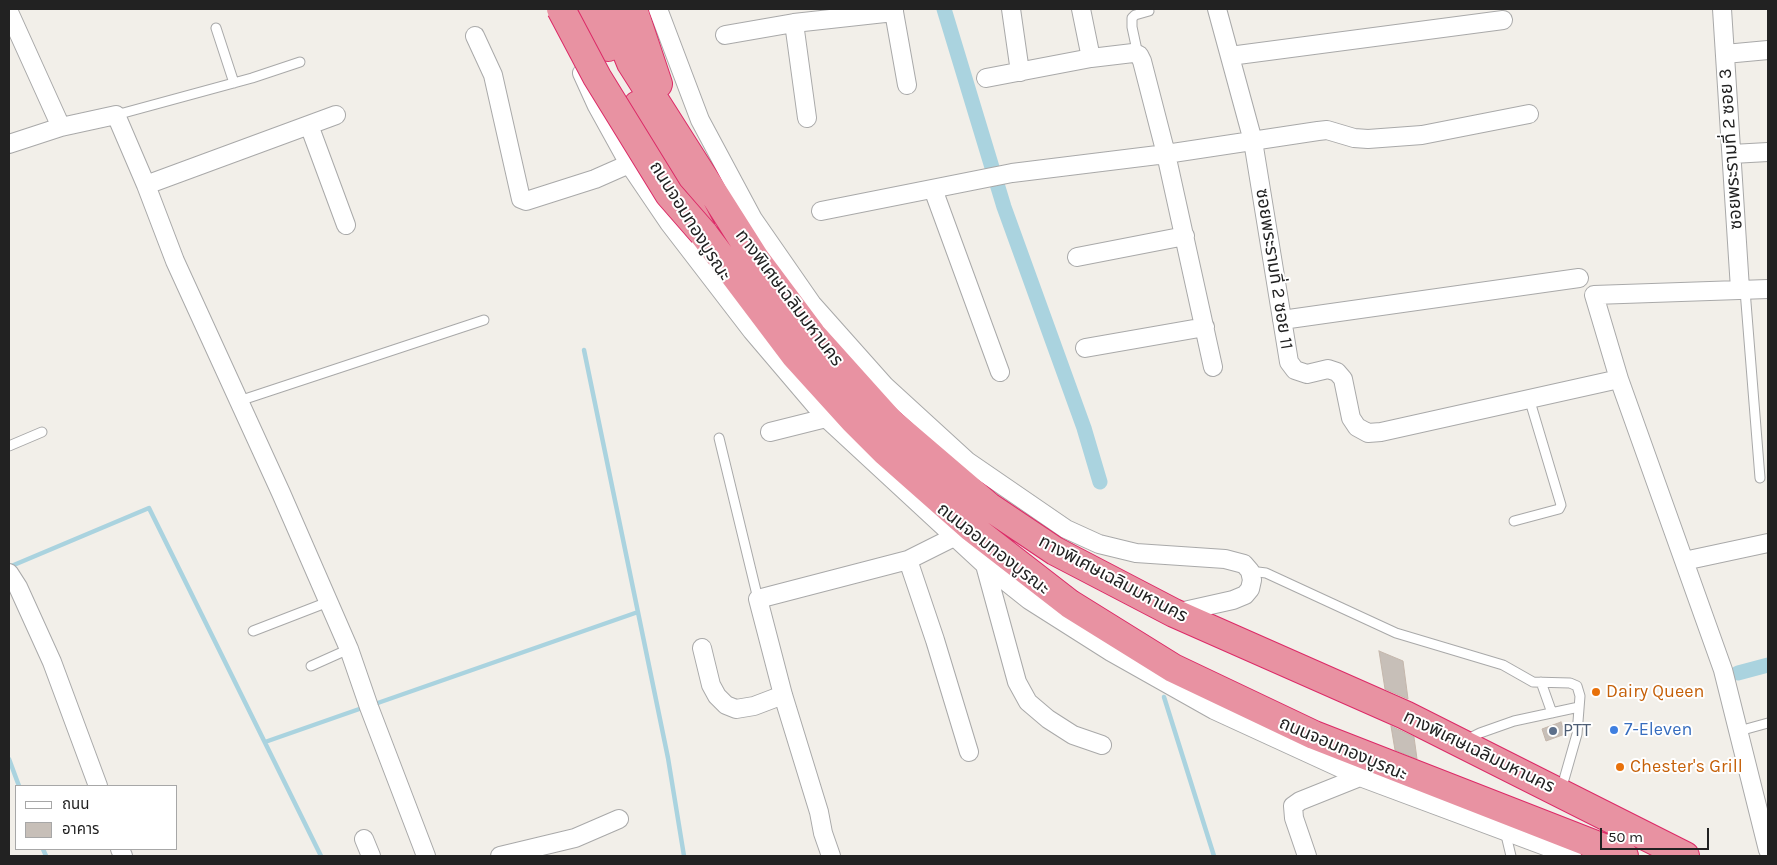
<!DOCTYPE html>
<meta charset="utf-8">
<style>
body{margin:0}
#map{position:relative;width:1777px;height:865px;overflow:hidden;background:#f2efe9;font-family:Karla,"Noto Sans Thai",sans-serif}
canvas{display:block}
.frame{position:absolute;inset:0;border:10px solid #222;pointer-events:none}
.legend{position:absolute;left:15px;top:785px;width:162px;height:65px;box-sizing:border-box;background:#fff;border:1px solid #a7a7a7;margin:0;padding:6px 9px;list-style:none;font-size:15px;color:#222}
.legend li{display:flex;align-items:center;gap:10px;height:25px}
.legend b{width:25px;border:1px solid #a7a7a7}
.scale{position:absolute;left:1600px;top:828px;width:109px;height:22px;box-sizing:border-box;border:2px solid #222;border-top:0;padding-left:6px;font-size:15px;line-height:18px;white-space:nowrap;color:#222;-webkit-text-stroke:4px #fff;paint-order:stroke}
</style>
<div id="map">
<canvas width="1777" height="865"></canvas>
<div class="frame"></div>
<ul class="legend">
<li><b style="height:6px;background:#fff"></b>ถนน</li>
<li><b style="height:14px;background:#c7bfb8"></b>อาคาร</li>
</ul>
<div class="scale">50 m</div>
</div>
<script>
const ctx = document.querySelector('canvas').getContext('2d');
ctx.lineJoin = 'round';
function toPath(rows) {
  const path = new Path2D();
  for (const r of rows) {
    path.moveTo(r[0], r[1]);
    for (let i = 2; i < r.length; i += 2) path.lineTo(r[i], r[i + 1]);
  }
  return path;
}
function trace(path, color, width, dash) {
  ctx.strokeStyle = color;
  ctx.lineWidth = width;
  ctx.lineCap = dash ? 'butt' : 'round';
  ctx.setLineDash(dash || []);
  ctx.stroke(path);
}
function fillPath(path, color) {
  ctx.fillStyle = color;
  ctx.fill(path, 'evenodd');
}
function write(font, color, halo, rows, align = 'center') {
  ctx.font = font + ' Karla,"Noto Sans Thai",sans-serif';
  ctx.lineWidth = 4;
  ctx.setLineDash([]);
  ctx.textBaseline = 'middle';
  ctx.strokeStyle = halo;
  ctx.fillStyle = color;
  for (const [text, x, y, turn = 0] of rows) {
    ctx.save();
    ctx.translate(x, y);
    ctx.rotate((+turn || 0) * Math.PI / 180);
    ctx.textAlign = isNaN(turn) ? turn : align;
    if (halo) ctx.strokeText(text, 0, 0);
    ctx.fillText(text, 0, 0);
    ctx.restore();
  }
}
trace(toPath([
 [584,350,668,758,684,856],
 [9,567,149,508,321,856],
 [1164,697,1214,856],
 [372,705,638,612],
 [265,742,365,707],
 [9,759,19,786],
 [43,849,46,856]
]), '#aad3df', 4.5);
trace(toPath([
 [944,9,1004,207,1084,428,1100,482],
 [1738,673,1768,665]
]), '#aad3df', 15);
const building = toPath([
 [1379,651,1403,661,1408,699,1385,689,1379,651],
 [1561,722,1565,734,1546,741,1542,729,1561,722],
 [1391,726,1414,737,1417,759,1395,750,1391,726]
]);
fillPath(building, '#c7bfb8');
trace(building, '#c4b6ab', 1);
const lane = toPath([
 [216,28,234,83],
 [1138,55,1132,27,1132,18,1135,15,1149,11],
 [116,115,252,78,300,62],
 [1745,290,1760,478],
 [239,401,484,320],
 [719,438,758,599],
 [9,446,42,432],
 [1514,521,1559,509,1561,505,1529,398],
 [1250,571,1266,573,1396,633,1503,665,1533,682,1570,683,1577,686,1580,696,1577,734,1561,790],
 [253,631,328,602],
 [311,666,349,649],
 [1541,682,1552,713],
 [1739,731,1768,723],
 [1466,740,1480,733,1514,721,1579,707],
 [1505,831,1511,856]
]);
const street = toPath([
 [658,9,700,120,753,219,812,304,885,386,967,461,1066,529,1099,544,1136,553,1225,559,1244,564,1250,571,1252,580,1250,589,1245,595,1233,600,1175,613],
 [1011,9,1020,72],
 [1081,9,1091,58],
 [1217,9,1253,141,1289,362,1295,370,1307,374,1328,369,1337,372,1343,379,1351,418,1357,427,1368,433,1381,432,1619,379],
 [1722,9,1740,289],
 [9,12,61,127],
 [894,12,907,85],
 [794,23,807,118],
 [725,35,794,23,894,12,894,9],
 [475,36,493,75,521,199,526,201,595,179,629,164],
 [1725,54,1768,50],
 [1230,56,1503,20],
 [582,73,597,106,629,164,669,223,752,331,826,418,985,565,1029,600,1111,652,1214,710,1360,777,1572,856],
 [986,78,1091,58,1133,53,1139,55,1142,61,1166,154,1213,367],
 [309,125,346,225],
 [9,144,61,127,116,115,146,185,175,261,281,493,349,649,369,707,426,856],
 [1732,154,1768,152],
 [146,185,336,115],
 [933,189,1000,372],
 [821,211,1012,173,1166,154,1318,131,1327,130,1354,138,1368,139,1422,135,1529,114],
 [1077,257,1185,236],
 [1768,289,1594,295,1619,379,1723,670,1768,850],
 [1282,320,1579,278],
 [1085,348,1205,327],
 [770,432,826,418],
 [908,560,935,640,969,752],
 [1684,561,1768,543],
 [985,565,1017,682,1028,702,1048,719,1073,735,1102,745],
 [9,573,18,587,52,662,98,786],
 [702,648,711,685,717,696,726,705,736,709,754,706,783,695],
 [364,839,371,856],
 [120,849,123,856],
 [500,856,575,838,619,819],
 [831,856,823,833,819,812,783,695,758,599,908,560,954,537],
 [1307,856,1294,818,1293,806,1300,801,1360,777]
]);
const highway = toPath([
 [588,9,608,47],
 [609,9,631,63,756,260,812,335,891,423,988,506,1055,551,1174,613,1405,715,1685,856],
 [633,9,658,84],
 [638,105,703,233,795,355,854,420,886,452,972,528,1070,604,1173,668,1314,735,1624,856]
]);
trace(lane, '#a9a9a9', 11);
trace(street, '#a9a9a9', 20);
trace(highway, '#dc2a67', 30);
trace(lane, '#fff', 9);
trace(street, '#fff', 18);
trace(highway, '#e892a2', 28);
const highwayBridge = toPath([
 [561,9,597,77,669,194,703,233]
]);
trace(highwayBridge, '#dc2a67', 30, []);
trace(highwayBridge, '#e892a2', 28);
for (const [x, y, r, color] of [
 [1596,692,5,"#e8710a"],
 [1614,730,5,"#3f7fe0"],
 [1553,731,5,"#5c6f8a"],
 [1620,767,5,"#e8710a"]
]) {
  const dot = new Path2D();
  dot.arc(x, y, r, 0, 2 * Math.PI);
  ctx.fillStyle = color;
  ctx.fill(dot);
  trace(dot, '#fff', 2);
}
write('18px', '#222', '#fff', [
 ["ซอยพระรามที่ 2 ซอย 3",1731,149,-94],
 ["ถนนจอมทองบูรณะ",690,221,58],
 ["ซอยพระรามที่ 2 ซอย 11",1274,269,81],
 ["ทางพิเศษเฉลิมมหานคร",789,298,53],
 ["ถนนจอมทองบูรณะ",993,549,38],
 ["ทางพิเศษเฉลิมมหานคร",1113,579,28],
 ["ถนนจอมทองบูรณะ",1343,749,23],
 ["ทางพิเศษเฉลิมมหานคร",1479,752,26]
]);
write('18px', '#c56008', '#fff', [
 ["Dairy Queen",1606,692],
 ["Chester's Grill",1630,767]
], 'left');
write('18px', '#366cbe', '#fff', [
 ["7-Eleven",1624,730]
], 'left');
write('18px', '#4e5e75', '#fff', [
 ["PTT",1563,731]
], 'left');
</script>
